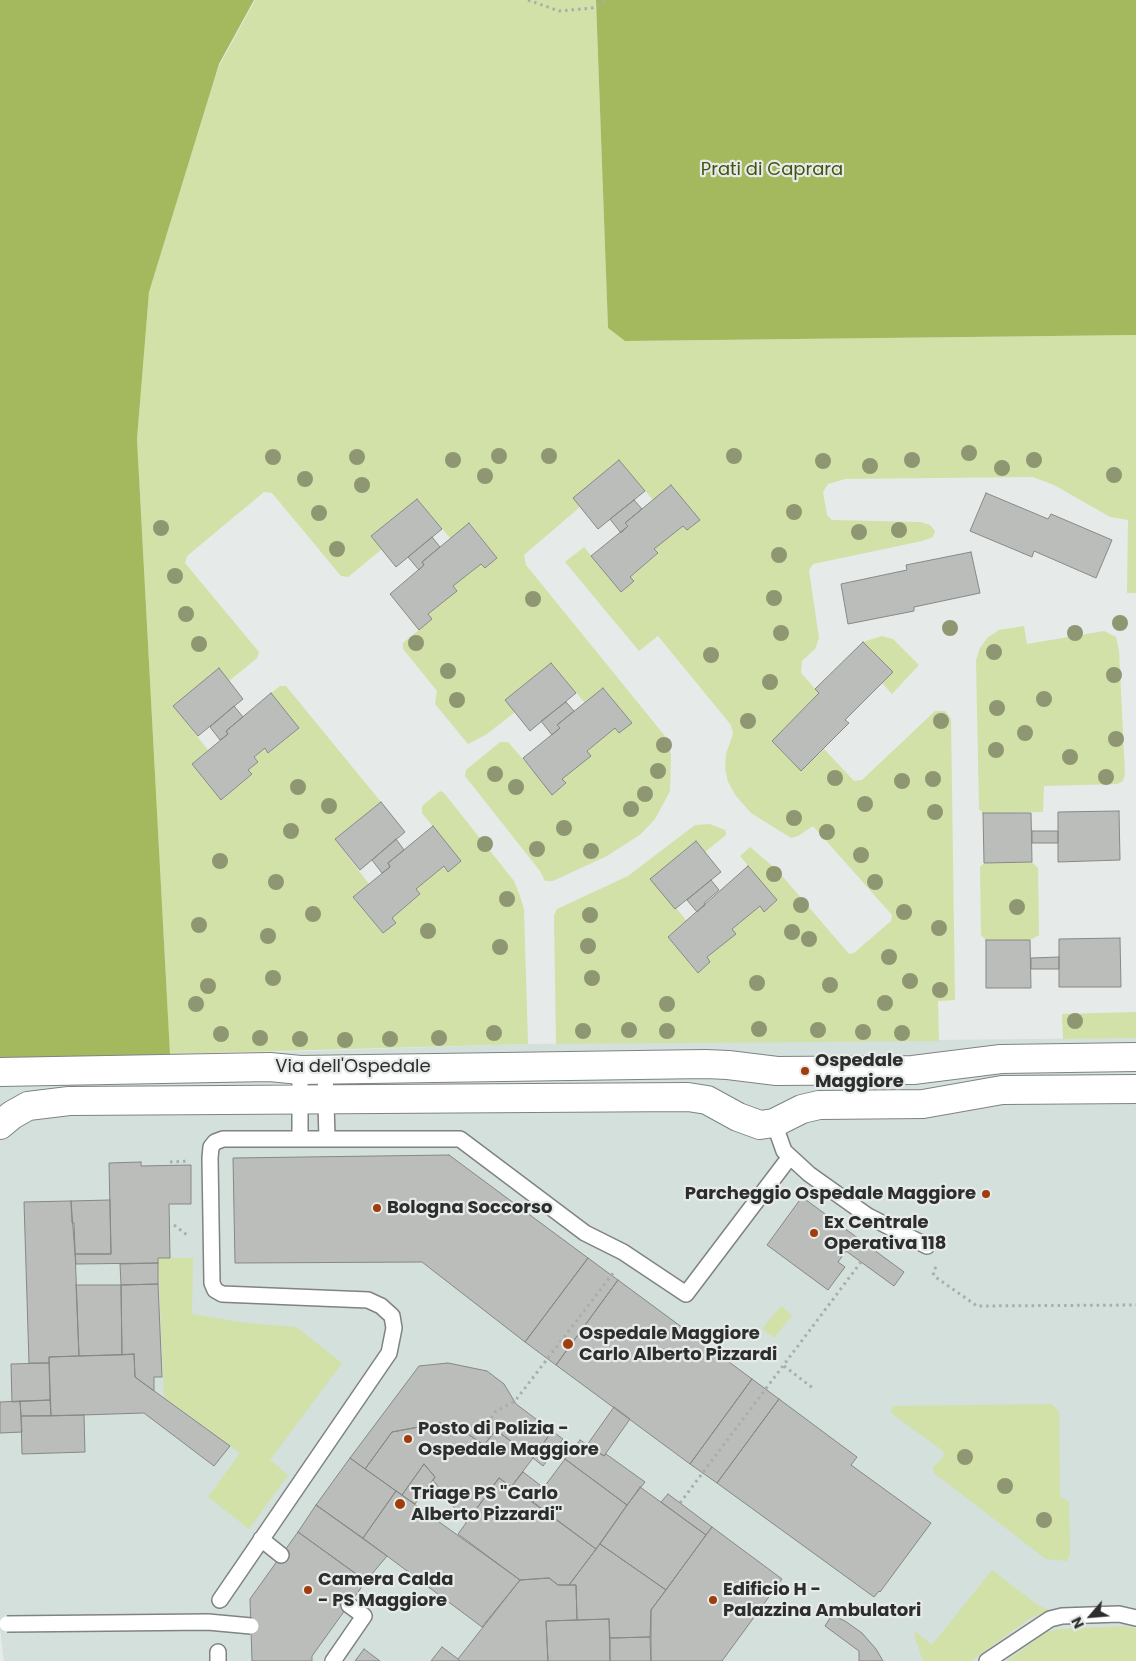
<!DOCTYPE html>
<style>
body{margin:0}
#map{position:relative;width:1136px;height:1661px;overflow:hidden;background:#e6eae8;font-family:Poppins,sans-serif}
canvas{display:block}
.north{position:absolute;left:1066px;top:1591px;width:50px;height:50px;-webkit-text-stroke:4px #e6eae8;paint-order:stroke;rotate:243deg;font-size:14px;font-weight:700;line-height:20px;text-align:center;color:#2c2d2d}
.north::after{content:'';display:block;margin:auto;width:18px;height:22px;background:#2c2d2d;clip-path:polygon(50% 0,100% 100%,50% 72%,0 100%)}
</style>
<div id="map">
<canvas width="1136" height="1661"></canvas>
<div class="north">N</div>
</div>
<script>
const ctx = document.querySelector('canvas').getContext('2d');
ctx.lineJoin = 'round';
function fillPath(path, color) {
  ctx.fillStyle = color;
  ctx.fill(path, 'evenodd');
}
function toPath(rows) {
  const path = new Path2D();
  for (const r of rows) {
    path.moveTo(r[0], r[1]);
    for (let i = 2; i < r.length; i += 2) path.lineTo(r[i], r[i + 1]);
  }
  return path;
}
function trace(path, color, width, dash) {
  ctx.strokeStyle = color;
  ctx.lineWidth = width;
  ctx.lineCap = dash ? 'butt' : 'round';
  ctx.setLineDash(dash || []);
  ctx.stroke(path);
}
function write(font, color, halo, rows, align = 'center') {
  ctx.font = font + ' Poppins,sans-serif';
  ctx.lineWidth = 4.5;
  ctx.setLineDash([]);
  ctx.textBaseline = 'middle';
  ctx.strokeStyle = halo;
  ctx.fillStyle = color;
  for (const [text, x, y, turn = 0] of rows) {
    ctx.save();
    ctx.translate(x, y);
    ctx.rotate((+turn || 0) * Math.PI / 180);
    ctx.textAlign = isNaN(turn) ? turn : align;
    if (halo) ctx.strokeText(text, 0, 0);
    ctx.fillText(text, 0, 0);
    ctx.restore();
  }
}
fillPath(toPath([
 [1136,1038,1136,1661,4,1661,0,1628,0,1061,528,1044]
]), '#d3e0dc');
fillPath(toPath([
 [255,0,596,0,608,328,625,341,1136,335,1136,593,1127,593,1128,520,1110,517,1054,485,1033,477,845,479,828,484,823,492,827,515,832,520,920,522,930,525,935,531,933,537,922,541,813,564,809,570,819,638,815,649,802,661,801,673,819,693,772,741,801,771,824,749,854,781,862,780,935,711,945,711,951,719,955,1000,938,1001,939,1041,556,1044,554,915,557,909,628,876,695,825,710,824,725,830,726,835,705,852,696,842,651,879,687,921,668,937,697,973,710,962,707,957,732,929,760,906,764,911,777,901,740,856,750,847,777,870,849,954,854,953,891,921,892,915,813,826,798,836,791,838,751,813,736,796,728,782,725,768,726,754,733,734,731,725,658,636,639,651,565,562,584,547,621,592,634,581,630,577,658,554,654,549,683,526,687,530,700,520,671,485,653,500,619,461,574,498,580,507,524,555,526,565,665,736,671,754,670,791,655,819,641,834,607,856,553,881,545,881,540,871,465,776,466,770,500,742,508,742,553,794,566,784,562,779,587,751,615,728,619,733,631,722,604,688,585,703,551,663,505,700,515,712,487,734,468,744,435,704,437,691,403,649,403,643,432,619,428,614,456,591,453,586,481,564,485,568,497,558,470,523,451,539,417,499,371,536,382,549,348,577,341,576,272,493,264,492,187,556,185,563,259,652,257,658,229,681,219,669,173,706,208,750,192,764,222,800,252,774,248,770,258,762,254,757,265,748,269,753,299,728,271,693,280,686,286,686,381,802,335,839,369,884,353,897,383,933,396,923,392,918,420,895,416,889,444,866,448,871,461,861,422,813,422,806,440,791,444,793,514,881,520,896,524,909,528,1044,170,1054,137,439,149,291,218,68],
 [1024,626,1027,644,1104,631,1116,637,1119,650,1125,774,1123,781,1117,784,1044,786,1043,812,983,813,979,809,976,660,980,648,987,638,999,630],
 [882,636,893,639,919,665,892,694,882,683,893,672,863,642],
 [1032,862,1038,868,1039,935,1030,940,986,940,981,935,980,867,984,863],
 [1136,1012,1136,1038,1063,1039,1062,1014],
 [158,1258,193,1258,192,1314,246,1323,296,1327,342,1363,270,1460,288,1475,249,1529,208,1497,240,1453,164,1397],
 [781,1306,792,1315,774,1338,762,1329],
 [1051,1404,1059,1411,1060,1496,1069,1502,1070,1554,1067,1561,1046,1559,934,1473,933,1467,944,1456,943,1451,890,1412,894,1406],
 [992,1570,1039,1606,1049,1610,1029,1619,971,1661,923,1661,914,1634,916,1632,932,1645],
 [1127,1626,1136,1629,1136,1661,1007,1661,1045,1633,1059,1629]
]), '#d2e1a7');
fillPath(toPath([
 [0,0,254,0,219,64,149,292,137,439,170,1054,0,1061],
 [596,0,1136,0,1136,335,625,341,608,328]
]), '#a4b85e');
const building = toPath([
 [619,460,645,491,598,529,573,498,619,460],
 [671,485,700,520,687,530,683,526,654,549,658,553,630,577,634,581,621,592,591,556,628,526,625,523,671,485],
 [986,493,1048,519,1051,514,1112,540,1096,578,1034,551,1032,557,970,531,986,493],
 [417,499,442,529,396,567,371,536,417,499],
 [634,500,642,509,625,523,628,526,621,533,610,519,634,500],
 [469,523,497,558,485,568,481,564,453,586,457,591,428,614,432,619,419,630,390,594,424,565,422,562,469,523],
 [432,537,440,547,422,562,424,565,419,570,408,557,432,537],
 [971,552,980,593,914,607,914,611,848,624,841,584,907,570,906,565,971,552],
 [863,642,893,672,845,720,849,723,801,771,772,741,819,693,815,689,863,642],
 [551,663,576,693,530,731,505,700,551,663],
 [219,668,243,699,198,736,173,706,219,668],
 [603,688,632,723,619,733,615,728,587,751,591,756,562,779,566,783,552,795,523,758,560,728,557,725,603,688],
 [271,693,299,728,268,753,265,748,254,757,258,762,248,770,252,774,221,800,192,764,228,734,226,731,271,693],
 [566,702,574,711,557,725,560,728,552,735,541,721,566,702],
 [234,706,243,717,226,731,228,734,220,740,210,727,234,706],
 [381,802,405,832,360,870,335,839,381,802],
 [1119,811,1120,860,1058,862,1058,812,1119,811],
 [983,813,1031,813,1032,862,984,863,983,813],
 [433,826,461,861,448,872,444,866,416,889,420,894,392,918,396,923,383,933,353,897,390,867,388,863,433,826],
 [1032,831,1058,831,1058,843,1032,843,1032,831],
 [396,839,404,850,388,863,390,867,382,873,372,860,396,839],
 [696,841,721,872,675,909,650,879,696,841],
 [748,866,777,900,764,912,760,906,732,929,736,934,707,957,710,962,698,973,668,937,748,866],
 [711,880,719,890,704,903,705,905,697,912,687,900,711,880],
 [1120,938,1121,987,1059,987,1059,939,1120,938],
 [986,940,1030,940,1031,988,986,988,986,940],
 [1059,957,1059,969,1031,969,1031,958,1059,957],
 [449,1155,588,1258,525,1342,422,1262,235,1263,233,1158,449,1155],
 [141,1162,141,1166,191,1165,191,1204,169,1204,170,1258,158,1258,158,1263,76,1264,75,1254,111,1254,109,1163,141,1162],
 [802,1197,904,1272,894,1286,846,1251,838,1262,845,1267,828,1290,767,1245,802,1197],
 [110,1200,111,1254,75,1254,71,1201,110,1200],
 [71,1201,72,1223,74,1223,79,1356,49,1357,49,1363,29,1363,24,1202,71,1201],
 [588,1258,618,1280,556,1365,525,1342,588,1258],
 [158,1263,158,1284,121,1285,120,1264,158,1263],
 [618,1280,752,1379,690,1464,556,1365,618,1280],
 [158,1284,162,1377,154,1377,154,1391,135,1377,134,1354,122,1355,121,1285,158,1284],
 [76,1285,121,1285,122,1355,79,1356,76,1285],
 [134,1354,135,1377,230,1446,214,1466,144,1413,51,1416,49,1357,134,1354],
 [49,1363,50,1400,12,1402,11,1364,49,1363],
 [448,1363,487,1371,504,1384,516,1404,552,1431,533,1458,496,1430,484,1445,453,1424,440,1423,392,1432,365,1469,350,1458,419,1366,448,1363],
 [752,1379,779,1399,717,1483,690,1464,752,1379],
 [779,1399,857,1457,851,1465,931,1523,880,1592,879,1591,874,1597,717,1483,779,1399],
 [50,1400,51,1416,21,1416,20,1401,50,1400],
 [20,1401,22,1432,0,1433,0,1402,20,1401],
 [614,1407,630,1419,604,1456,587,1445,614,1407],
 [84,1415,85,1452,22,1454,21,1416,84,1415],
 [440,1423,453,1424,484,1445,496,1430,533,1458,511,1487,499,1478,466,1523,433,1480,435,1477,424,1464,402,1495,365,1469,392,1432,440,1423],
 [552,1431,563,1439,543,1466,533,1458,552,1431],
 [580,1440,604,1456,606,1454,645,1482,627,1505,565,1459,580,1440],
 [350,1458,396,1491,363,1538,316,1505,350,1458],
 [565,1459,627,1505,596,1549,533,1502,565,1459],
 [424,1464,435,1477,415,1504,402,1495,424,1464],
 [523,1472,544,1488,533,1502,511,1487,523,1472],
 [499,1478,596,1549,569,1585,558,1585,549,1578,520,1580,458,1534,499,1478],
 [640,1487,706,1535,666,1590,600,1544,640,1487],
 [396,1491,520,1580,482,1627,363,1538,396,1491],
 [668,1494,712,1527,706,1535,661,1502,668,1494],
 [316,1505,387,1556,366,1581,298,1532,316,1505],
 [712,1527,782,1579,722,1661,651,1661,651,1610,712,1527],
 [298,1532,366,1581,312,1656,312,1661,252,1661,250,1599,298,1532],
 [600,1544,666,1590,651,1610,650,1637,610,1638,609,1619,577,1620,576,1585,569,1585,600,1544],
 [549,1578,558,1585,576,1585,577,1620,546,1621,548,1661,460,1661,458,1659,520,1580,549,1578],
 [832,1615,845,1621,862,1633,876,1649,883,1661,859,1661,859,1651,825,1626,832,1615],
 [609,1619,610,1661,548,1661,546,1621,609,1619],
 [650,1637,651,1661,610,1661,610,1638,650,1637],
 [442,1647,458,1659,460,1661,431,1661,442,1647],
 [364,1649,380,1661,355,1661,364,1649]
]);
fillPath(building, '#babdba');
trace(building, '#868986', 1);
const lane = toPath([
 [325,1069,327,1138],
 [774,1123,784,1151,809,1174,868,1216,927,1246],
 [300,1139,300,1070],
 [261,1539,281,1555],
 [220,1600,389,1353,394,1328,392,1316,381,1306,368,1300,222,1294,215,1290,212,1283,210,1158,211,1147,215,1142,223,1139,460,1139,585,1233,623,1252,686,1294,789,1158],
 [218,1661,218,1652],
 [333,1661,364,1616,349,1605],
 [987,1661,1050,1619,1062,1616,1119,1614,1136,1618]
]);
const secondary = toPath([
 [0,1072,270,1067,300,1070,705,1064,728,1065,777,1071,913,1070,1001,1059,1136,1057],
 [0,1125,12,1115,28,1106,69,1101,688,1097,707,1100,738,1117,760,1125,774,1123,802,1109,819,1105,923,1104,1002,1090,1136,1089]
]);
trace(lane, '#7f8381', 18);
trace(secondary, '#7f8381', 30);
trace(toPath([
 [528,0,559,11,592,8,607,0],
 [170,1162,189,1161],
 [174,1225,187,1235,188,1232],
 [936,1267,933,1272,934,1276,977,1306,1136,1305],
 [784,1366,814,1389],
 [467,1433,472,1426,482,1433],
 [489,1438,482,1433,495,1412,515,1401,614,1272],
 [680,1503,861,1262]
]), '#aaadac', 3, [2.5, 4]);
trace(lane, '#fff', 15);
trace(secondary, '#fff', 28);
const laneBridge = toPath([
 [7,1624,208,1622,251,1626]
]);
trace(laneBridge, '#7f8381', 18, []);
trace(laneBridge, '#fff', 15);
ctx.fillStyle = '#8e9771';
for (const [x, y] of [
 [969,453],
 [499,456],
 [549,456],
 [734,456],
 [273,457],
 [357,457],
 [453,460],
 [912,460],
 [1034,460],
 [823,461],
 [870,466],
 [1002,468],
 [1114,475],
 [485,476],
 [305,479],
 [362,485],
 [794,512],
 [319,513],
 [161,528],
 [899,530],
 [859,532],
 [337,549],
 [779,555],
 [175,576],
 [774,598],
 [533,599],
 [186,614],
 [1120,623],
 [950,628],
 [781,633],
 [1075,633],
 [416,643],
 [199,644],
 [994,652],
 [711,655],
 [448,671],
 [1114,675],
 [770,682],
 [1044,699],
 [457,700],
 [997,708],
 [748,721],
 [941,721],
 [1025,733],
 [1116,739],
 [664,745],
 [996,750],
 [1070,757],
 [658,771],
 [495,774],
 [1106,777],
 [835,778],
 [933,779],
 [902,781],
 [298,787],
 [516,787],
 [645,794],
 [865,804],
 [329,806],
 [631,809],
 [935,812],
 [794,818],
 [564,828],
 [291,831],
 [827,832],
 [485,844],
 [537,849],
 [591,851],
 [861,855],
 [220,861],
 [774,874],
 [276,882],
 [875,882],
 [507,899],
 [801,905],
 [1017,907],
 [904,912],
 [313,914],
 [590,915],
 [199,925],
 [939,928],
 [428,931],
 [792,932],
 [268,936],
 [809,939],
 [588,946],
 [500,947],
 [889,957],
 [273,978],
 [592,978],
 [910,981],
 [757,983],
 [830,985],
 [208,986],
 [940,990],
 [885,1003],
 [196,1004],
 [667,1004],
 [1075,1021],
 [759,1029],
 [629,1030],
 [818,1030],
 [583,1031],
 [667,1031],
 [863,1032],
 [494,1033],
 [902,1033],
 [221,1034],
 [260,1038],
 [439,1038],
 [300,1039],
 [390,1039],
 [345,1040],
 [965,1457],
 [1005,1486],
 [1044,1520]
]) {
  ctx.beginPath();
  ctx.arc(x, y, 8, 0, 2 * Math.PI);
  ctx.fill();
}
for (const [x, y, r, color] of [
 [805,1071,5,"#a13c0e"],
 [986,1194,5,"#a13c0e"],
 [377,1208,5,"#a13c0e"],
 [814,1233,5,"#a13c0e"],
 [568,1344,6,"#a13c0e"],
 [408,1439,5,"#a13c0e"],
 [400,1504,6,"#a13c0e"],
 [308,1590,5,"#a13c0e"],
 [713,1600,5,"#a13c0e"]
]) {
  const dot = new Path2D();
  dot.arc(x, y, r, 0, 2 * Math.PI);
  ctx.fillStyle = color;
  ctx.fill(dot);
  trace(dot, '#e6eae8', 2);
}
write('18px', '#465310', '#e6eae8', [
 ["Prati di Caprara",772,170]
]);
write('bold 18px', '#2c2d2d', '#e6eae8', [
 ["Ospedale",815,1061],
 ["Maggiore",815,1082],
 ["Parcheggio Ospedale Maggiore",976,1194,"right"],
 ["Bologna Soccorso",387,1208],
 ["Ex Centrale",824,1223],
 ["Operativa 118",824,1244],
 ["Ospedale Maggiore",579,1334],
 ["Carlo Alberto Pizzardi",579,1355],
 ["Posto di Polizia -",418,1429],
 ["Ospedale Maggiore",418,1450],
 ["Triage PS \"Carlo",411,1494],
 ["Alberto Pizzardi\"",411,1515],
 ["Camera Calda",318,1580],
 ["- PS Maggiore",318,1601],
 ["Edificio H -",723,1590],
 ["Palazzina Ambulatori",723,1611]
], 'left');
write('18px', '#2c2d2d', '#e6eae8', [
 ["Via dell'Ospedale",353,1067]
]);
</script>
